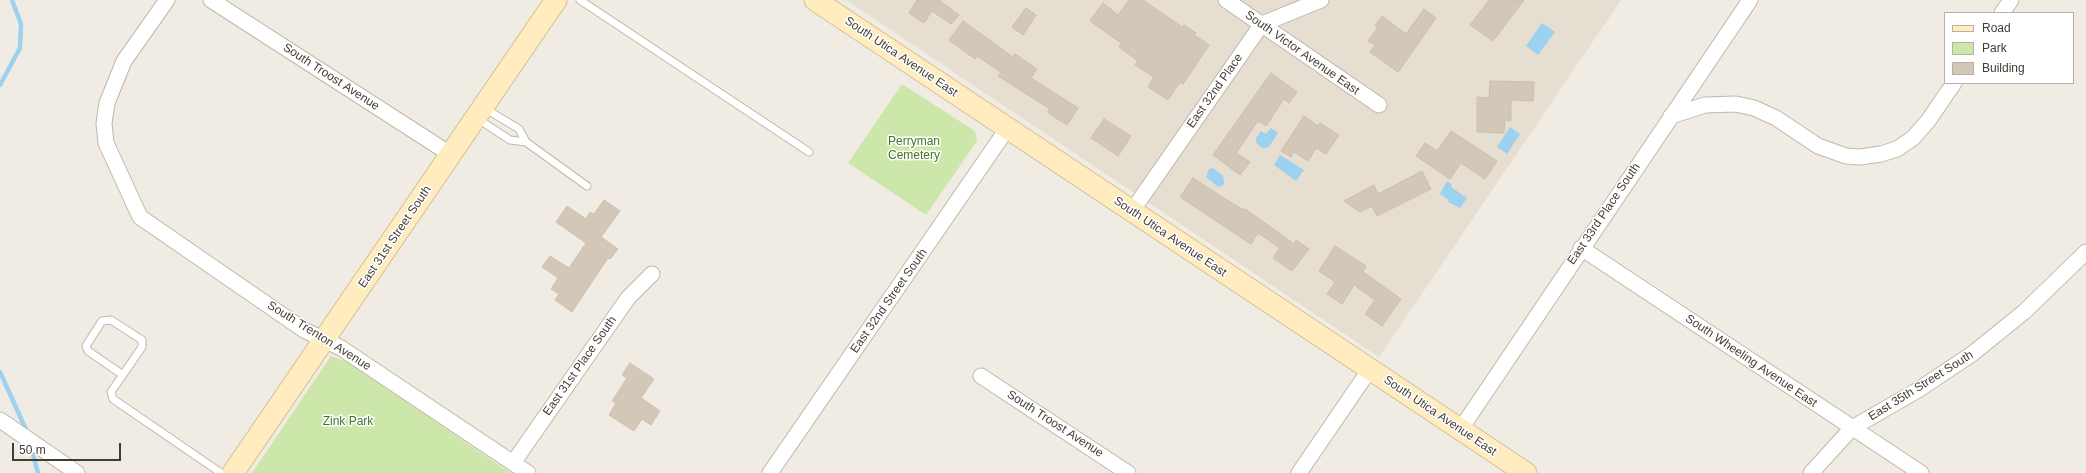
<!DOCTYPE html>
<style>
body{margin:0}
#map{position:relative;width:2086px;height:473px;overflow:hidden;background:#f1ece3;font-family:Helvetica,sans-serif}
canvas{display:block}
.legend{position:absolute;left:1944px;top:12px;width:130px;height:72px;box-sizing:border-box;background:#fff;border:1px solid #b4b1ad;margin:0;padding:5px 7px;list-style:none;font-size:12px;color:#433c33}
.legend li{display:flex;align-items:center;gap:8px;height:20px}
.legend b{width:20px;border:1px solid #b4b1ad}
.scale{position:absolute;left:12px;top:443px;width:109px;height:18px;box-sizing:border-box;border:2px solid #433c33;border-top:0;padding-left:5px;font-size:12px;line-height:14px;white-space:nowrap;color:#433c33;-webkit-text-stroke:3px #fff;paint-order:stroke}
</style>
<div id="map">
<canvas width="2086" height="473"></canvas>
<ul class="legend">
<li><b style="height:5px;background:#ffedbf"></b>Road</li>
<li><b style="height:11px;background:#cde7aa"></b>Park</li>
<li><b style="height:11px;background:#d3c8b8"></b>Building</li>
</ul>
<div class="scale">50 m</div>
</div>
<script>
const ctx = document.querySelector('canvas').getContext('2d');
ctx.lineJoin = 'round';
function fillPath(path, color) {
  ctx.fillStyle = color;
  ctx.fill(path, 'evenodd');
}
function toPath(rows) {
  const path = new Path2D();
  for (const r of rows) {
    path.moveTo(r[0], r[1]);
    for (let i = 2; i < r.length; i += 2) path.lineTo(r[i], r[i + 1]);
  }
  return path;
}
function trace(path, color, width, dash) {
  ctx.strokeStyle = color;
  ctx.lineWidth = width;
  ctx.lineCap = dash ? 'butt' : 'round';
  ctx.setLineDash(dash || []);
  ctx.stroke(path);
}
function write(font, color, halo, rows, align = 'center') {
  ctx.font = font + ' Helvetica,sans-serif';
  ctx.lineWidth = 3;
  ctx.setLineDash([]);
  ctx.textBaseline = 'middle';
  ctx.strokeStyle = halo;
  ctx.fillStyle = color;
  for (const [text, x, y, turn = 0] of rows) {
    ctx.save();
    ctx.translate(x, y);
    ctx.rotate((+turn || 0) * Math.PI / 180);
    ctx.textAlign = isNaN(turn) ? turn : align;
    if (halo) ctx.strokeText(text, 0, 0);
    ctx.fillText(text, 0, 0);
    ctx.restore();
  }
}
fillPath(toPath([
 [846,0,1621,0,1379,357]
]), '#e5ded1');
fillPath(toPath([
 [902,84,975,131,977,141,926,215,848,163],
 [331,356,349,363,511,473,252,473]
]), '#cde7aa');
fillPath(toPath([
 [1542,23,1555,32,1538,55,1526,46],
 [1510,127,1520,134,1507,154,1497,147],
 [1271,128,1278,133,1268,148,1266,147,1264,149,1256,143,1257,141,1255,140,1261,131,1266,134],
 [1280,155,1304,170,1296,181,1274,165],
 [1213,168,1223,176,1224,184,1221,186,1218,187,1206,177,1209,169],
 [1447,181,1452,185,1451,187,1467,198,1460,208,1448,202,1449,200,1440,194]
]), '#9dd1f0');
trace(toPath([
 [0,85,20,48,21,24,12,0],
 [0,372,28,434],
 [31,447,38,473]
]), '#9dd1f0', 4.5);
const building = toPath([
 [917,0,939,0,959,15,951,24,932,11,924,23,909,13,917,0],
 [1129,0,1143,0,1182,27,1184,25,1196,33,1194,35,1209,45,1183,84,1180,82,1168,100,1148,87,1154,77,1135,65,1138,61,1119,47,1121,43,1090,21,1103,3,1118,15,1129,0],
 [1489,0,1524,0,1493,41,1470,25,1489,0],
 [1026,8,1036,15,1023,35,1012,27,1026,8],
 [1424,9,1436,18,1398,72,1370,52,1375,45,1368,41,1378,27,1375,26,1382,16,1406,34,1424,9],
 [963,21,1013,57,1015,54,1037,69,1031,78,1078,108,1067,125,1047,112,1050,109,998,76,1001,72,977,56,975,59,949,40,963,21],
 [1271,73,1297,92,1289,103,1284,99,1266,126,1258,121,1236,153,1250,162,1240,175,1213,155,1271,73],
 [1490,81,1534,82,1533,101,1511,100,1511,121,1505,120,1504,133,1477,132,1477,97,1489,98,1490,81],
 [1304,116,1318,126,1320,123,1339,135,1326,154,1316,148,1308,161,1294,152,1291,157,1281,151,1304,116],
 [1104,119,1131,136,1118,156,1091,138,1104,119],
 [1451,131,1497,161,1485,179,1461,163,1450,179,1416,156,1425,143,1437,151,1451,131],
 [1422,171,1431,189,1377,216,1372,206,1360,212,1344,201,1374,185,1378,194,1422,171],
 [1193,178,1230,202,1244,210,1245,209,1265,223,1294,244,1296,240,1309,249,1292,271,1273,258,1280,248,1258,233,1251,244,1180,197,1193,178],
 [604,200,620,211,601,237,618,249,610,259,608,258,572,312,555,300,559,294,551,289,558,278,542,267,550,256,569,268,586,243,556,222,567,206,586,219,590,212,594,214,604,200],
 [1335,246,1366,266,1363,272,1401,299,1382,326,1365,314,1375,300,1354,285,1342,304,1327,294,1335,282,1319,271,1335,246],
 [630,363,654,379,641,398,660,411,651,425,642,419,634,431,609,415,616,403,612,401,627,378,622,375,630,363]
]);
fillPath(building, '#d3c8b8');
trace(building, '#cebfab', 1);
const lane = toPath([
 [580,0,809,152],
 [478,119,510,140,526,142,519,129,484,108],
 [526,142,587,186],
 [123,375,88,351,86,346,102,321,111,320,142,340,142,347,111,392,113,399,221,473]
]);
const street = toPath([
 [167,0,124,61,107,103,104,123,106,143,140,217,304,330,341,348,528,473],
 [211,0,450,154],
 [1226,0,1379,105],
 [2002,13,2011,0],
 [1671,116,1705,105,1736,104,1754,108,1776,118,1818,146,1846,156,1860,157,1881,154,1897,149,1913,138,1928,121,1954,83],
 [1132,211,1262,24,1321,0],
 [1581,248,1921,473],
 [981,376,1128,473],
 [0,420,77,473],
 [1460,430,1750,0],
 [513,463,628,298,652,274],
 [770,473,1007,129],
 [1299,473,1370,369],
 [1811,473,1852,428,1918,390,1972,354,2024,312,2086,252]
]);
const secondary = toPath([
 [815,0,1526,473],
 [233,473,556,0]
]);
trace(lane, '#c0b7a8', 9);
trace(street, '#c0b7a8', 17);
trace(secondary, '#d5c194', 23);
trace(lane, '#fff', 7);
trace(street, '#fff', 15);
trace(secondary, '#ffedbf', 21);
write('12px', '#433c33', '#fff', [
 ["South Victor Avenue East",1302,53,35],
 ["South Utica Avenue East",901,57,34],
 ["South Troost Avenue",331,77,33],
 ["East 32nd Place",1215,91,-55],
 ["East 33rd Place South",1604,214,-56],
 ["East 31st Street South",395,237,-56],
 ["South Utica Avenue East",1170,237,34],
 ["East 32nd Street South",889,301,-55],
 ["South Trenton Avenue",319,336,32],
 ["South Wheeling Avenue East",1751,361,34],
 ["East 31st Place South",580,366,-55],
 ["East 35th Street South",1921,386,-32],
 ["South Utica Avenue East",1440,416,34],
 ["South Troost Avenue",1055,424,33]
]);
write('12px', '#477427', '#fff', [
 ["Perryman",914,142],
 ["Cemetery",914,156],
 ["Zink Park",348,422]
]);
</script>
